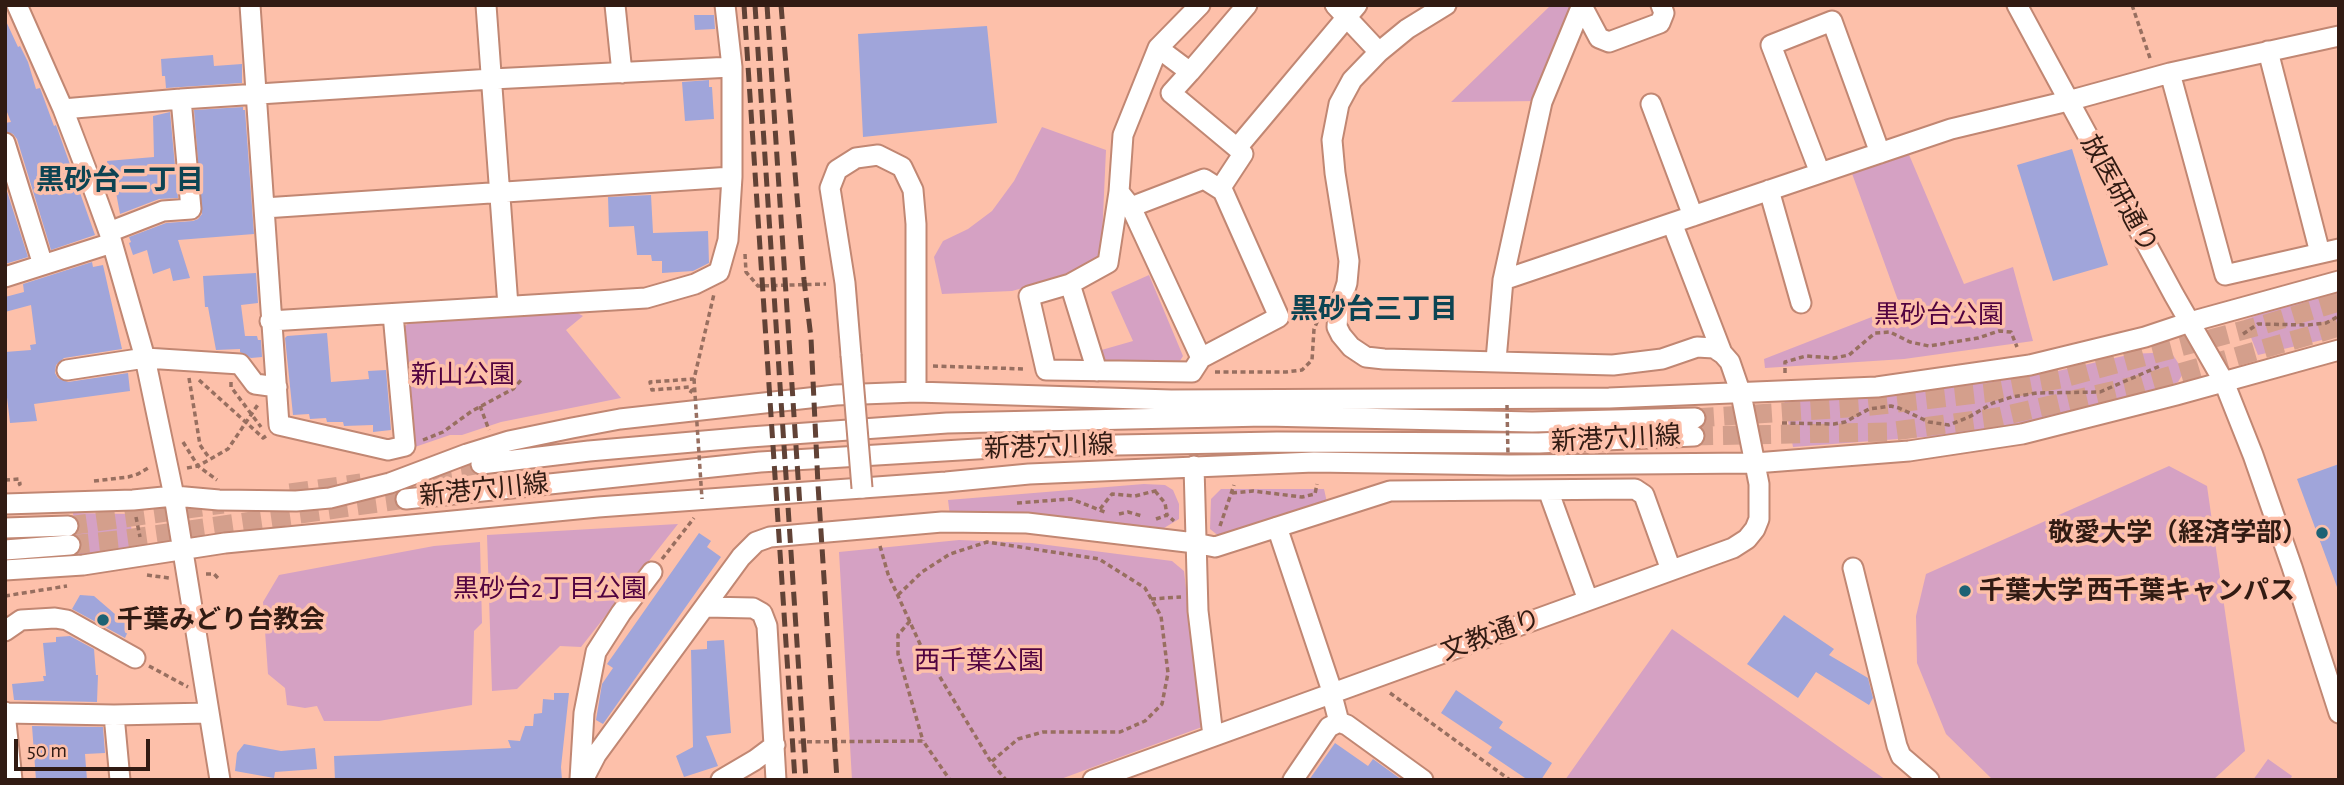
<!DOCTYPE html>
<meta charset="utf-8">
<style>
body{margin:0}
#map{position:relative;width:2344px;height:785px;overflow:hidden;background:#fdc0aa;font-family:"Alegreya Sans",sans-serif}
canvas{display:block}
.frame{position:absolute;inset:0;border:7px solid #311b13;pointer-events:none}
.scale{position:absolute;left:14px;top:739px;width:136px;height:32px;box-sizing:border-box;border:4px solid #311b13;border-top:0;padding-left:9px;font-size:21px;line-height:24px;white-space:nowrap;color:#311b13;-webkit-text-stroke:5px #fdc0aa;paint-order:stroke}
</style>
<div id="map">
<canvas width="2344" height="785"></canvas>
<div class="frame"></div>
<div class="scale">50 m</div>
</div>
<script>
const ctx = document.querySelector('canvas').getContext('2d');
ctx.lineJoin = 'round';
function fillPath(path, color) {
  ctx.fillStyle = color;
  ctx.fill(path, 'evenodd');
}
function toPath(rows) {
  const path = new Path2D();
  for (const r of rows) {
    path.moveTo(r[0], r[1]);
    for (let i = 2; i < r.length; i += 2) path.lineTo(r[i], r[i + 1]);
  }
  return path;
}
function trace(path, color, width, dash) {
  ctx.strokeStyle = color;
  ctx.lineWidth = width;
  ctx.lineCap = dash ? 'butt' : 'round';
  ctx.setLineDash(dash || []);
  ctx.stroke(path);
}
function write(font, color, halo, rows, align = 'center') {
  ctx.font = font + ' "Alegreya Sans","Noto Sans JP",sans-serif';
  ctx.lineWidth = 7;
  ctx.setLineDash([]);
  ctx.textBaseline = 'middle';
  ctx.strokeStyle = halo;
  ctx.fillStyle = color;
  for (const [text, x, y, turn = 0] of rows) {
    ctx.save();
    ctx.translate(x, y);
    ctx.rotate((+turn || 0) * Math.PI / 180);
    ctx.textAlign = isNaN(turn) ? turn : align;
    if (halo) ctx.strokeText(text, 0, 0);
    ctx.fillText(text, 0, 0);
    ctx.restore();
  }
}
fillPath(toPath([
 [1551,5,1580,5,1539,101,1451,102],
 [1042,127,1106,150,1101,260,1084,271,1012,291,942,294,934,257,943,241,968,229,992,211,1014,181],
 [1907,150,1964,284,2013,267,2033,341,1904,359,1765,368,1764,359,1900,306,1850,168],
 [1149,275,1183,356,1178,364,1108,363,1100,357,1098,351,1133,341,1111,292],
 [2339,286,2339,336,2258,355,2244,320],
 [572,310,583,316,566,330,621,398,501,422,462,435,450,435,412,448,403,328,411,321],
 [2171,352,2184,372,2178,382,2153,392,2051,417,1964,434,1793,447,1784,400,2058,371,2132,354],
 [2169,466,2207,486,2245,751,2213,780,1993,780,1946,734,1917,663,1916,616,1926,574],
 [1144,484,1165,485,1173,490,1179,504,1179,519,1164,528,1032,514,950,516,948,500],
 [1221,489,1324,489,1328,507,1225,541,1210,529,1211,499],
 [73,513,129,514,135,550,78,557],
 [678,524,581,647,560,646,517,689,492,691,487,535],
 [959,540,1032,543,1172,561,1184,571,1202,727,1058,780,852,780,839,552],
 [480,542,482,623,474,631,472,705,379,721,324,721,317,706,305,708,287,705,285,688,268,674,263,602,279,575,434,546],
 [1672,629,1886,780,1565,780],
 [2268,759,2292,776,2290,780,2253,780]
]), '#d5a1c3');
fillPath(toPath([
 [694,15,714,15,715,29,695,30],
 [5,19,18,47,20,46,28,62,36,89,40,88,54,126,56,125,95,235,51,250,17,139,13,134,5,131,5,123,11,122,5,107],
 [987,26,997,123,863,137,858,34],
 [213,55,214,66,242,64,242,83,166,88,165,76,162,76,161,59],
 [709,80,709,87,712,87,714,119,685,121,682,82],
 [243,107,243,110,245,110,254,234,178,240,190,278,173,281,170,268,153,274,147,250,133,255,129,243,131,242,129,237,166,223,193,221,198,219,202,214,194,110],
 [170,112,178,198,159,199,120,214,114,182,110,182,107,161,154,157,153,116],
 [2072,149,2108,265,2053,281,2017,165],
 [5,185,28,257,5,264],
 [651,195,653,233,708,231,709,263,693,271,662,273,662,261,652,261,651,255,637,255,634,226,609,227,608,197],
 [92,262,93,267,103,265,122,349,64,358,56,365,55,373,58,378,68,382,128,373,130,391,34,404,37,421,10,423,5,380,5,352,31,350,30,345,36,344,31,305,5,312,5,297,24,292,23,284],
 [256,273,258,303,241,305,245,336,257,336,258,340,261,340,262,357,251,358,240,352,240,349,216,350,208,307,205,307,203,276],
 [327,333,331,382,369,379,368,371,386,370,391,430,373,432,373,425,344,426,343,422,327,422,326,418,310,419,309,414,293,415,285,338,287,336],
 [2339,464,2339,587,2337,587,2297,479],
 [699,533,711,541,707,547,721,557,603,724,596,720,602,684,613,668,607,664],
 [80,595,94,596,130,627,125,638,72,609],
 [1784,615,1834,649,1829,655,1868,678,1873,698,1869,705,1816,672,1798,698,1747,664],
 [70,636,94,649,96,675,98,675,97,702,14,700,12,684,44,681,43,676,46,676,43,643,56,642,56,637],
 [724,640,731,733,706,736,718,766,684,777,676,756,693,747,691,650,707,649,707,641],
 [1456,690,1503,722,1499,728,1552,763,1541,780,1528,780,1488,753,1492,747,1441,713],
 [554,693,569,693,561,767,562,780,335,780,334,756,511,748,508,740,520,741,525,726,533,726,534,714,542,713,543,699,554,700],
 [32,726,103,727,105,753,85,754,87,780,36,780],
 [1335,743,1368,766,1373,759,1402,780,1309,780],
 [244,744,281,751,315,748,317,769,275,772,274,778,235,771,237,753]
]), '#a0a5da');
trace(toPath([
 [1695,418,1863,407,1986,393,2060,379,2259,326,2339,302],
 [1694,436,1887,432,1998,417,2138,385,2339,327],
 [432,472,481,464],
 [290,493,361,483],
 [68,526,223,504],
 [70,545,126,539,406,499]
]), '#d49f8c', 19, [19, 10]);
const minor = toPath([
 [17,5,63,109,89,177,109,232,145,358,174,496,220,780],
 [250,5,279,425,388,450,405,446,393,314],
 [486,5,508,306],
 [615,5,622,73],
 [1335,5,1379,52],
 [2017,5,2174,295,2224,382,2253,455,2292,567,2339,713],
 [1582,6,1599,38,1609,42,1660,23,1664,13,1661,5],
 [1158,48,1190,72,1247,5],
 [2268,51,2320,253],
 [1190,72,1171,93,1237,148,1357,5],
 [2170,73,2225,275,2339,249],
 [1651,104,1693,216],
 [63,109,181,99,492,79,732,67],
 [5,143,43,265],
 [1820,173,1771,45,1832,21,1880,153],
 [1220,189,1243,154,1237,148],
 [1769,190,1801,303],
 [1119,192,1108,263,1070,284,1029,296,1046,370,1192,372,1201,358],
 [1131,207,1204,179,1223,191,1279,317,1201,358,1131,207,1119,192,1123,135,1158,48,1200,5],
 [264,208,732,177],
 [1672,223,1722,353],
 [109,232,163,211,191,209,181,99],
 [5,277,112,243],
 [1503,280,1951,129,2068,101,2170,73,2339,36],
 [1070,284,1097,371],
 [270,321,646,298,695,284,719,272,728,240,732,177,732,67,725,5],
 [851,355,845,283,830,188,837,170,856,158,878,155,902,167,913,190,916,224,916,392],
 [1496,360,1503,280,1542,102,1582,5],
 [67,370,145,358,240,364,255,384,277,387],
 [481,464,589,451,750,437,947,423,1265,416,1532,422,1695,418],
 [1194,466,1198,611,1213,736],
 [1548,490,1588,600],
 [406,499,760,462,1010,447,1277,442,1539,443,1694,436],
 [5,504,133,500,174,496,219,500,296,501,330,498,390,483,467,454,509,441,572,428,620,419,836,395,916,392,1171,400,1609,398,1877,387,2030,365,2145,337,2190,322,2339,281],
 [1277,527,1333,694],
 [5,528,68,526],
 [5,550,70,545],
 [1853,568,1897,746,1901,756,1929,780],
 [5,570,83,565,225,543,598,507,946,482,1029,474,1314,462,1509,465,1755,463,1909,451,2022,434,2176,395,2339,350],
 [706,607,753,608,762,613,767,626,776,780],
 [5,631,21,620,55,618,67,620,135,658],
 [1334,703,1339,722,1347,725,1423,780],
 [5,712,12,780],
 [5,713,114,715,208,713],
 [114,715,120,780],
 [580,779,584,713,596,652,621,613,652,572],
 [583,780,596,755,741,557,756,542,770,537,942,522,1027,523,1195,543,1215,547,1390,491,1635,489,1644,495,1671,570],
 [721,780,755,760,775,745],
 [1093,780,1733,548,1747,539,1755,529,1759,519,1759,484,1741,394,1730,362,1723,354,1714,348,1697,347,1662,359,1613,365,1384,359,1366,357,1351,347,1341,335,1337,327,1338,312,1347,283,1349,261,1335,173,1332,140,1339,104,1352,80,1379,52,1407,29,1446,5],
 [1293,780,1329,727,1339,722]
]);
trace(minor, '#c18773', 23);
trace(toPath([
 [2132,5,2151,61],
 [745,254,746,272,758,286,826,284],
 [2243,334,2258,324,2307,325,2326,323,2339,316],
 [933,366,1026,369],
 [1215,372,1286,372,1302,370,1312,360,1314,329,1318,320],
 [1785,373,1785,362,1806,356,1834,358,1849,355,1875,333,1890,332,1910,342,1929,346,1978,338,1999,331,2011,332,2017,347],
 [189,378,200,445,210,459],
 [199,380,260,435,263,438,266,436],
 [231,382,231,387,261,427],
 [690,393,692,390,690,387,652,390,650,382,694,379,714,294],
 [480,406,489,430],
 [1782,423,1834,424,1845,422,1869,409,1891,406,1899,408,1929,422,1949,425,1969,417,1993,403,2012,397,2037,393,2100,392,2160,366],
 [423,440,443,432,472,411,513,389,523,378],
 [183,442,198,466,217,480],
 [187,468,198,466,228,449,259,403],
 [5,480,19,479,20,484,18,485],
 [94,481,128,477,138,474,150,467],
 [1155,491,1165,503,1167,515],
 [1232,493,1253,491,1302,497,1315,494,1317,484],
 [1017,503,1071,499,1105,512],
 [1100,509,1112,494,1135,496,1155,491,1154,488],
 [1119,514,1128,512,1142,516],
 [136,517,140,537],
 [1156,519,1167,515,1174,521],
 [1220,526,1234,485],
 [880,546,888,574,920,644,991,762,1006,780],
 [662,559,694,518],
 [206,574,214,574,219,579],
 [147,575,169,578],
 [898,595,922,572,950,554,987,542,1099,559,1145,588,1161,616,1168,673,1162,704,1145,721,1120,732,1043,732,1018,739,991,762],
 [5,596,67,586],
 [1151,599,1181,597],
 [910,621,898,635,898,654,923,741],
 [149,666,188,687],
 [1390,693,1510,780],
 [790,742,923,741,950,780]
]), '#986f60', 3.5, [5, 3.5]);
trace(minor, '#fff', 19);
trace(toPath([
 [744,5,795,780],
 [755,5,806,780],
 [767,5,800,507],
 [781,5,804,280,811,338,818,485,837,780]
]), '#614236', 5, [14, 7]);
const minorBridge = toPath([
 [851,355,862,488]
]);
trace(minorBridge, '#c18773', 23, []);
trace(toPath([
 [694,379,702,499],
 [1507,405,1508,456]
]), '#986f60', 3.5, [5, 3.5]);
trace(minorBridge, '#fff', 19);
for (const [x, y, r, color] of [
 [2322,533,7,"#1e6274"],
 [1965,591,7,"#1e6274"],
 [103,620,7,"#1e6274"]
]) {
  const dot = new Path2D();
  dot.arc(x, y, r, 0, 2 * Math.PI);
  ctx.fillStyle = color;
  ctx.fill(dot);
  trace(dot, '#fdc0aa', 2.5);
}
write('26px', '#311b13', '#fdc0aa', [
 ["放医研通り",2119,194,61],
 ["新港穴川線",1616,439,-3],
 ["新港穴川線",1049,447,-2],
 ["新港穴川線",484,490,-6],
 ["文教通り",1491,635,-20]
]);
write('26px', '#510340', '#fdc0aa', [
 ["黒砂台公園",1939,315],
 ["新山公園",463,375],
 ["黒砂台2丁目公園",550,589],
 ["西千葉公園",979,661]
]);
write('bold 26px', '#311b13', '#fdc0aa', [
 ["敬愛大学（経済学部）",2308,533,"right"],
 ["千葉大学 西千葉キャンパス",1979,591],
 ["千葉みどり台教会",117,620]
], 'left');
write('bold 28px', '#0c4453', '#fdc0aa', [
 ["黒砂台二丁目",120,181],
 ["黒砂台三丁目",1374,310]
]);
</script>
